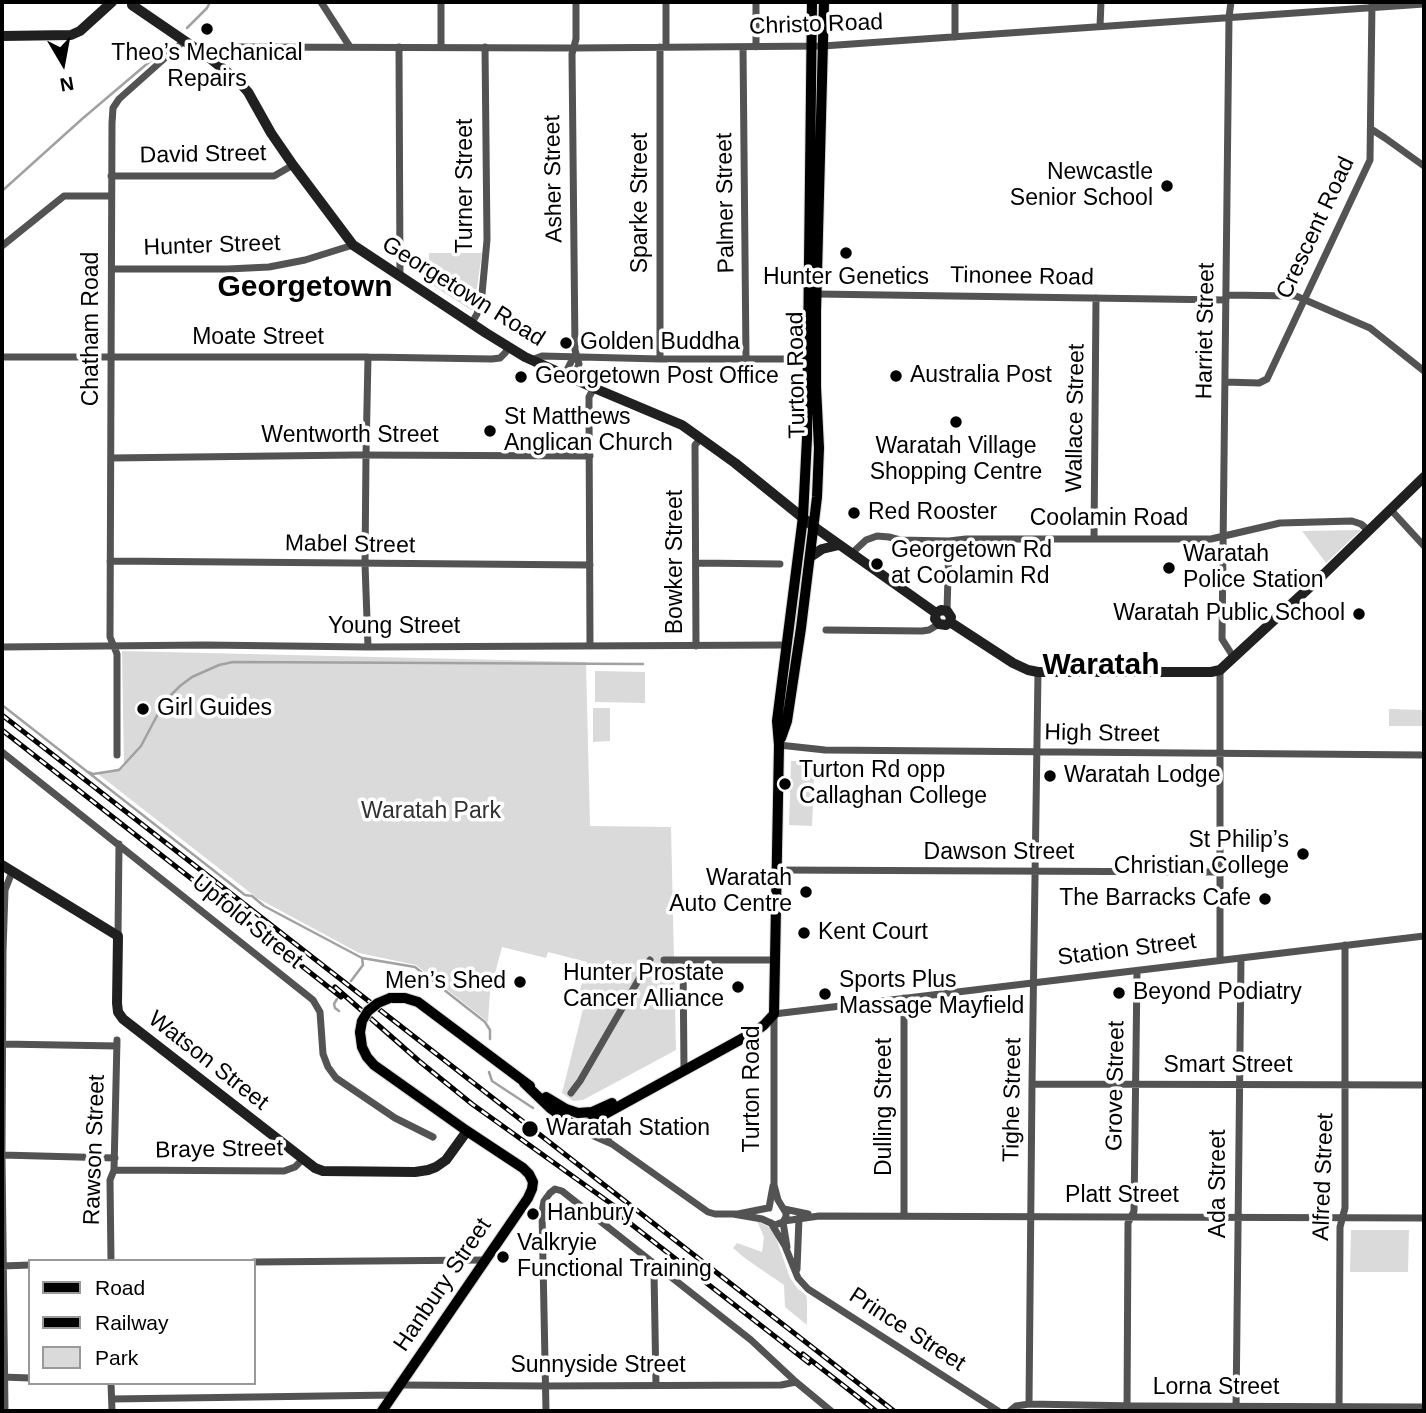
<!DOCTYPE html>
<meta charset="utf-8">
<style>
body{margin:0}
#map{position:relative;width:1426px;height:1413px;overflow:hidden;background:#fff;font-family:Helvetica,sans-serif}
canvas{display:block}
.frame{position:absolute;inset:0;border:4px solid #000;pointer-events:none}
.legend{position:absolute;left:28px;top:1259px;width:228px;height:126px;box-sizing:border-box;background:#fff;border:2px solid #999;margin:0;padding:9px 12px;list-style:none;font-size:21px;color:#000}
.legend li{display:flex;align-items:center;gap:14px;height:35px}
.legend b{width:35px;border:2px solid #999}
.north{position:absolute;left:28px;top:28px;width:70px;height:70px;-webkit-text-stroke:5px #fff;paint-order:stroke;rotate:170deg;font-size:19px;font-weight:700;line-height:28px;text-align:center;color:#000}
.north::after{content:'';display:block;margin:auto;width:24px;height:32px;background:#000;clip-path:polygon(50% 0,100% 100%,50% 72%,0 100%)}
</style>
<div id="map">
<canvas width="1426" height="1413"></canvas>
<div class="frame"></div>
<ul class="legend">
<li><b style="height:9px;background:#000"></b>Road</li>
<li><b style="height:9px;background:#000"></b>Railway</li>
<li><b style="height:19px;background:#dadada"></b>Park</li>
</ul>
<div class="north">N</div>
</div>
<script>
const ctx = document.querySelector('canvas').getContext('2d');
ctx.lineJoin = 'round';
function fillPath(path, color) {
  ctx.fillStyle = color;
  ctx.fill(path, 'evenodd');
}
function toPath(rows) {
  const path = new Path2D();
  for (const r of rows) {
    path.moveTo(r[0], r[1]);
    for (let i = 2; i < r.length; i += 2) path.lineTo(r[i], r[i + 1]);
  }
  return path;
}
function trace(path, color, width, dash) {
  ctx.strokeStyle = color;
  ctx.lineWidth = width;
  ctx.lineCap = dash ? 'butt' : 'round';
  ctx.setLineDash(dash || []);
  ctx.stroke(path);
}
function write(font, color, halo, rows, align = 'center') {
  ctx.font = font + ' Helvetica,sans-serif';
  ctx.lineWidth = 7;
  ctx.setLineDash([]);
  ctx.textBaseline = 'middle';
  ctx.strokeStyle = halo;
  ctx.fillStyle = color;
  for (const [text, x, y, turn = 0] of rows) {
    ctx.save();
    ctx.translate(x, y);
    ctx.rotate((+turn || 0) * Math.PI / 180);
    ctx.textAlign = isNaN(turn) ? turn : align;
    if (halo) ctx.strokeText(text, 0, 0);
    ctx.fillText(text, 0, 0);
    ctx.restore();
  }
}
fillPath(toPath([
 [429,253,482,253,474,308,471,310,429,283],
 [1361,530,1326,563,1302,531],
 [122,651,586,662,590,826,671,827,676,1050,583,1100,573,1101,562,1093,585,1001,578,999,587,962,548,952,546,958,502,947,490,992,488,1022,416,965,359,953,257,898,98,774,124,767],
 [595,671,645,672,645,703,595,702],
 [593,708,610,708,610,741,593,742],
 [1389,709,1424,710,1424,726,1389,726],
 [791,761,815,761,812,826,789,825],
 [757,1221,771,1228,775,1235,790,1278,798,1289,806,1295,807,1299,807,1325,785,1307,784,1285,746,1259,733,1248,737,1243,762,1252,764,1237],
 [1351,1230,1409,1230,1408,1272,1350,1272]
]), '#dadada');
trace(toPath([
 [187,28,207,8,210,2],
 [2,191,82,119,168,46],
 [2,705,245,895,252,896,264,906,362,958,415,967,485,1022,490,1030,490,1039],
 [88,772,93,774,119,770,141,746,160,710,169,697,180,686,192,677,219,665,233,662,643,664],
 [351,981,363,965,362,958],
 [337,999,334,1004,335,1008,339,1011],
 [489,1072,492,1081,533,1108]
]), '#a1a1a1', 2.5);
const primary = toPath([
 [781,738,787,721,801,628,817,497,819,448,816,387,816,311,824,2],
 [390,998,405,998,418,1002,530,1086],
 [360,1032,362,1047,367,1057,374,1065,467,1131,523,1168,529,1174,533,1182,532,1189,528,1198,382,1411],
 [524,1083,550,1108,569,1122,575,1125,585,1125,756,1031,764,1025,774,1014,779,745,777,721,803,517,807,438,812,2],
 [546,1097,566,1109,578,1113,592,1112,612,1103]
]);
trace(primary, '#dbdbdb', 12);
trace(toPath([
 [321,2,350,47],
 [1231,2,1229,17,1222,639,1234,658],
 [1100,26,1101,2],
 [955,37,955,2],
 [399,47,400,277],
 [441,47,441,2],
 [660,47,660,359],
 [666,47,666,2],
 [743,47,746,358],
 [756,47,756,2],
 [211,59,220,52,240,47,574,48,823,46,1424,4],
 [1371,129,1385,138,1424,166],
 [111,176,274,176,293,165],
 [2,246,64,196,111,196],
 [112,269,228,269,269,267,305,260,353,245],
 [817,294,1226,300],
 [1226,295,1296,296,1370,328,1424,371],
 [471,324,477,314,482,294,487,240,485,47],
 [2,357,368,357,492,359,500,358,505,353,509,347],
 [531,360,542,356,660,359,807,359],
 [565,374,572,360,576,356],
 [573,379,579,364,575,350,572,54,576,39,576,2],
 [1225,382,1259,383,1267,379,1370,160,1372,2],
 [111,458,356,455,590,456],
 [1391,510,1424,546],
 [1094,539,1096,298],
 [851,554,866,540,877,536,889,537,900,540,949,541,966,539,1211,539,1280,523,1352,521,1361,524,1369,531],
 [110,561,590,565],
 [696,563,780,564],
 [947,611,949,541],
 [826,630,922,631,929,630,939,624],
 [590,646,589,411,589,397,594,388],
 [696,646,695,445,701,438],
 [2,647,205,645,368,647,786,645],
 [368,647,365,564,366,455,368,357],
 [779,745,825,750,1424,755],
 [2,752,313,1000,320,1012,323,1054,328,1067,336,1078,395,1118,433,1137],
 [117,755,117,654,110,637,112,123,113,108,119,99,184,41],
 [777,870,1220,872],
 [118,936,119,844],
 [664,960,775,960],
 [683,960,684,1069],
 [1220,960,1220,670],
 [2,1044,117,1046],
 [1032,1084,1424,1085],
 [571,1093,580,1081,650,960],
 [594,1121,609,1141],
 [579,1126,594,1136,612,1144,708,1212,715,1214,738,1214,768,1208],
 [2,1155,115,1158],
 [114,1170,284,1171,295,1167,303,1159],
 [769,1208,773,1186],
 [784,1209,808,1214],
 [733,1214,762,1219,775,1225,783,1222,786,1217,786,1213,778,1200,774,1185,774,1014,1424,936],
 [904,1216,904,998],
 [784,1221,819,1216,1424,1218],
 [783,1222,787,1247],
 [771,1223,785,1246,798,1278,808,1289,998,1411],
 [111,1261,110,1180,114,1170,117,1040],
 [254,1262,485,1260],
 [2,1266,30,1265],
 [797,1269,799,1218],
 [2,1377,30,1378],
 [111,1383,112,1411],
 [400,1385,546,1386,781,1385,796,1382],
 [656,1385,654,1273,656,1266],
 [112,1399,394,1395],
 [1029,1404,1032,1084,1038,672],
 [5,1411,2,1155,3,952,5,890,12,872],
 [546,1411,542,1212,544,1201,550,1193,555,1189,562,1191,751,1340,796,1382,831,1411],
 [1010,1411,1016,1406,1029,1404,1137,1406,1424,1407],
 [1127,1411,1128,1223,1134,1211,1137,971],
 [1236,1411,1241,958],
 [1339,1411,1340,1227,1345,1208,1345,945]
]), '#535353', 7);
trace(toPath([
 [132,5,211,59,238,81,248,92,271,133,293,165,353,245,486,333,525,357,594,388,682,425,735,463,813,526,936,613],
 [2,36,71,35,80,31,112,2],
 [810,557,822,549,839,545],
 [936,613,941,610,947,611,951,617,950,622],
 [936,613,935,619,939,624,946,625,950,622],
 [950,622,1013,663,1028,670,1038,672,1211,672,1220,670,1324,574,1424,477],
 [2,865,118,936,117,1003,118,1012,123,1019,315,1168,323,1171,415,1172,428,1170,436,1167,446,1160,467,1131]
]), '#202020', 10);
trace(primary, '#000', 10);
const rail = toPath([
 [2,715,894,1411],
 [2,730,235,913,341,997],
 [335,987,419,1061,472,1104,624,1213],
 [613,1210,809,1363],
 [803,1354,876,1411]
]);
trace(rail, '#000', 5);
trace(rail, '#fff', 2.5, [8]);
const primaryBridge = toPath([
 [360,1032,362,1021,368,1011,378,1003,390,998]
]);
trace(primaryBridge, '#dbdbdb', 12, []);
trace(primaryBridge, '#000', 10);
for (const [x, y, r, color] of [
 [207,29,7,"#000"],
 [1167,186,7,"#000"],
 [846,253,7,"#000"],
 [566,343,7,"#000"],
 [896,376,7,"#000"],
 [521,377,7,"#000"],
 [956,422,7,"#000"],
 [490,431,7,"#000"],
 [854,513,7,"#000"],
 [877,564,7,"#000"],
 [1169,568,7,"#000"],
 [1359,614,7,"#000"],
 [143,709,7,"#000"],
 [1050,776,7,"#000"],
 [785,784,7,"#000"],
 [1303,854,7,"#000"],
 [806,892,7,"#000"],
 [1265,899,7,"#000"],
 [804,933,7,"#000"],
 [520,982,7,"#000"],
 [738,987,7,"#000"],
 [1119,993,7,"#000"],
 [825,994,7,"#000"],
 [530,1129,9,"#000"],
 [533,1214,7,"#000"],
 [503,1257,7,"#000"]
]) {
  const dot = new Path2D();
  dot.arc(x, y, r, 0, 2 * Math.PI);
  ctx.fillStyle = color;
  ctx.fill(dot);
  trace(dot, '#fff', 2.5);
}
write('23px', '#000', '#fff', [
 ["Christo Road",816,25,-2],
 ["David Street",203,155,-1],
 ["Asher Street",554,179,-91],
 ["Turner Street",466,186,-90],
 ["Sparke Street",641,203,-90],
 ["Palmer Street",726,203,-91],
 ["Crescent Road",1316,228,-65],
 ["Hunter Street",212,246,-2],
 ["Tinonee Road",1022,277,1],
 ["Georgetown Road",463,292,32],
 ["Chatham Road",92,329,-90],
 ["Harriet Street",1206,331,-89],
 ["Moate Street",258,338],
 ["Turton Road",797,375,-91],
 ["Wallace Street",1076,418,-89],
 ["Wentworth Street",350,436],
 ["Coolamin Road",1109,519],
 ["Mabel Street",350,545,1],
 ["Bowker Street",676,562,-90],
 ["Young Street",394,627],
 ["High Street",1102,734,1],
 ["Dawson Street",999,853],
 ["Upfold Street",247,922,39],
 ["Station Street",1127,950,-7],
 ["Watson Street",208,1061,38],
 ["Smart Street",1228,1066],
 ["Grove Street",1116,1086,-89],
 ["Turton Road",753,1089,-90],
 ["Tighe Street",1013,1100,-89],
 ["Dulling Street",885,1107,-90],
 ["Rawson Street",95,1150,-88],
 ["Braye Street",219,1150,-1],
 ["Alfred Street",1324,1177,-88],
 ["Ada Street",1219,1184,-90],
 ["Platt Street",1122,1196],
 ["Hanbury Street",443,1285,-56],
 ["Prince Street",907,1330,33],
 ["Sunnyside Street",598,1366],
 ["Lorna Street",1216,1388]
]);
write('23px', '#000', '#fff', [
 ["Theo’s Mechanical",207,54,"center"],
 ["Repairs",207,80,"center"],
 ["Newcastle",1153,173,"right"],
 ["Senior School",1153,199,"right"],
 ["Hunter Genetics",846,278,"center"],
 ["Golden Buddha",580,343],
 ["Australia Post",910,376],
 ["Georgetown Post Office",535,377],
 ["St Matthews",504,418],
 ["Anglican Church",504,444],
 ["Waratah Village",956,447,"center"],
 ["Shopping Centre",956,473,"center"],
 ["Red Rooster",868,513],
 ["Georgetown Rd",891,551],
 ["at Coolamin Rd",891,577],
 ["Waratah",1183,555],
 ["Police Station",1183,581],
 ["Waratah Public School",1345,614,"right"],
 ["Girl Guides",157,709],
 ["Turton Rd opp",799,771],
 ["Callaghan College",799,797],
 ["Waratah Lodge",1064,776],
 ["St Philip’s",1289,841,"right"],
 ["Christian College",1289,867,"right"],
 ["Waratah",792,879,"right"],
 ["Auto Centre",792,905,"right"],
 ["The Barracks Cafe",1251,899,"right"],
 ["Kent Court",818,933],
 ["Hunter Prostate",724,974,"right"],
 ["Cancer Alliance",724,1000,"right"],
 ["Sports Plus",839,981],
 ["Massage Mayfield",839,1007],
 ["Men’s Shed",506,982,"right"],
 ["Beyond Podiatry",1133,993],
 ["Waratah Station",546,1129],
 ["Hanbury",547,1214],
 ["Valkryie",517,1244],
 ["Functional Training",517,1270]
], 'left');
write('23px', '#313131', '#fff', [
 ["Waratah Park",431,812]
]);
write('bold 30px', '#000', '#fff', [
 ["Georgetown",305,288],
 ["Waratah",1101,666]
]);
</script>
